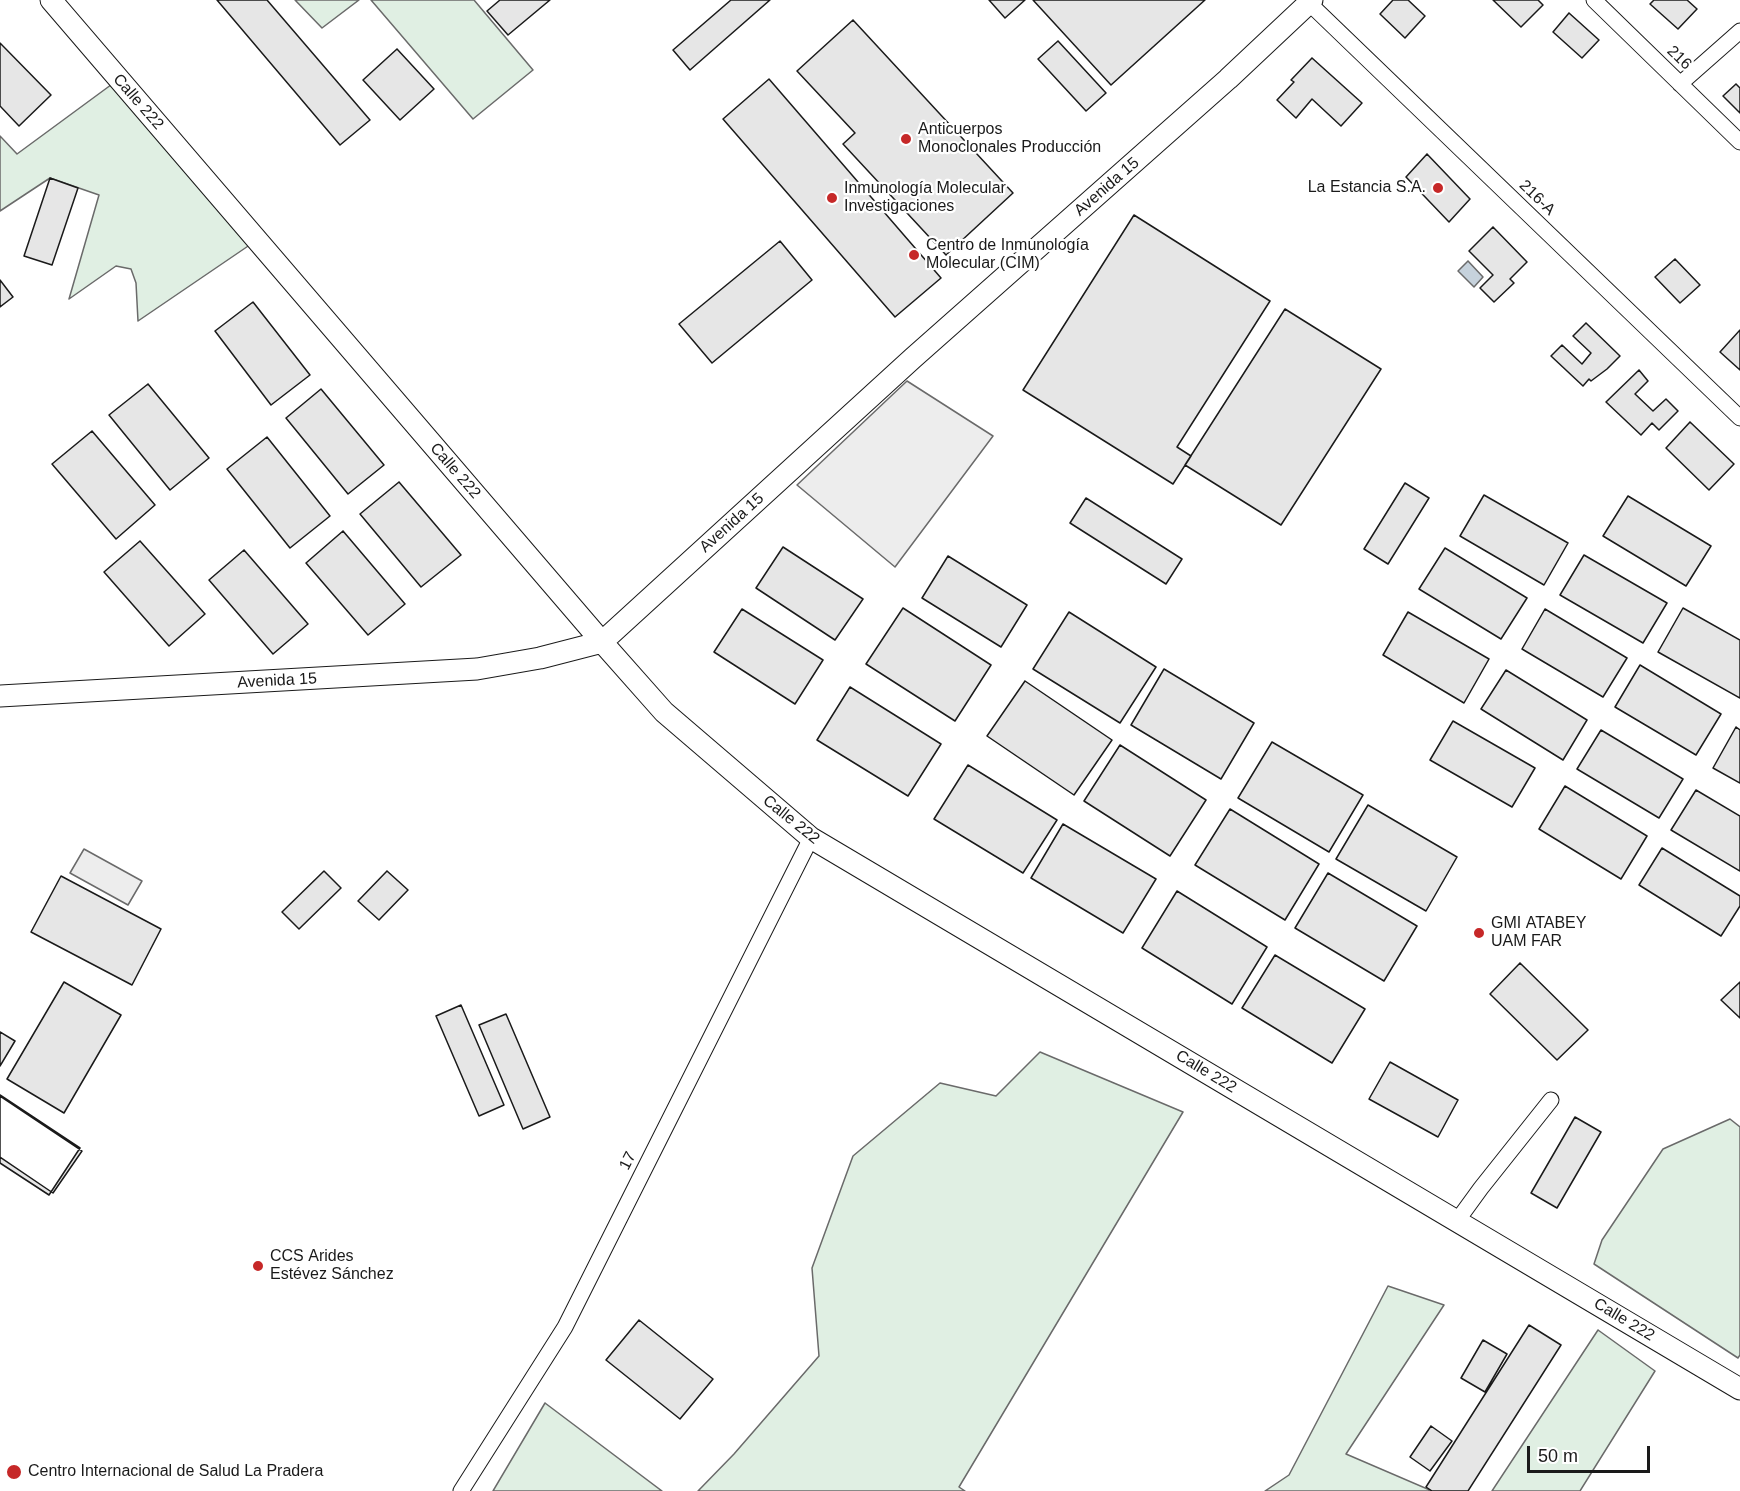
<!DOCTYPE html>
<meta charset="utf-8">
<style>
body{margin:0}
#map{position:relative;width:1740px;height:1491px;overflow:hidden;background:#fff;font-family:Arial,sans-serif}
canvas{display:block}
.scale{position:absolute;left:1527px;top:1446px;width:123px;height:27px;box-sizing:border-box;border:3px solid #1a1a1a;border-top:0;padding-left:8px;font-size:18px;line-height:21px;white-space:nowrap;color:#1a1a1a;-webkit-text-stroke:4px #fff;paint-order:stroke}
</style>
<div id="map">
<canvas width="1740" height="1491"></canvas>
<div class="scale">50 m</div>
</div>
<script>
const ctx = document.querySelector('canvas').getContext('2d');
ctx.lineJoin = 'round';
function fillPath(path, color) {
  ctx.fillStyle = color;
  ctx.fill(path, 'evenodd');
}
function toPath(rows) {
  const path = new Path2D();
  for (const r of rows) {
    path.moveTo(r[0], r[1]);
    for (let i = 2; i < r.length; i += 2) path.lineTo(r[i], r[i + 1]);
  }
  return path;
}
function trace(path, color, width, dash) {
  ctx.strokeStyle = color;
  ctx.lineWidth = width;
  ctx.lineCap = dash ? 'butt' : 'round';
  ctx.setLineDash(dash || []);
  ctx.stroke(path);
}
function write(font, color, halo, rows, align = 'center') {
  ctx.font = font + ' Arial,sans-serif';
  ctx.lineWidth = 4.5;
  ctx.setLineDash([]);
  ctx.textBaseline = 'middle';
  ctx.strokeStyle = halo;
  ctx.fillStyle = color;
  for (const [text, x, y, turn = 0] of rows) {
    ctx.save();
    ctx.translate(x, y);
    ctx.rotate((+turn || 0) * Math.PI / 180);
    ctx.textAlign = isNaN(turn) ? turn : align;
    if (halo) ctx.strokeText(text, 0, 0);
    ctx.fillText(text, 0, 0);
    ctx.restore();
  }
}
const green = toPath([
 [295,0,359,0,322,28,295,0],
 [371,0,474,0,533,70,473,119,371,0],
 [119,79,257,240,138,321,136,283,131,269,116,266,69,299,99,195,50,178,0,211,0,136,17,154,119,79],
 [1040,1052,1183,1112,959,1487,965,1491,698,1491,734,1454,819,1356,812,1268,853,1156,940,1083,996,1096,1040,1052],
 [1730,1119,1740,1127,1740,1355,1738,1358,1594,1264,1602,1240,1663,1149,1730,1119],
 [1388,1286,1444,1305,1346,1454,1432,1491,1265,1491,1289,1475,1388,1286],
 [1598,1330,1655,1371,1580,1491,1492,1491,1598,1330],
 [545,1403,662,1491,493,1491,545,1403]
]);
fillPath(green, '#e0efe3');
trace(green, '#6a6a6a', 1.5);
const parking = toPath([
 [907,381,993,436,895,567,797,485,907,381],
 [84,849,142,881,128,905,70,873,84,849]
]);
fillPath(parking, '#ededed');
trace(parking, '#6a6a6a', 1.5);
const water = toPath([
 [1468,261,1483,277,1474,287,1458,271,1468,261]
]);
fillPath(water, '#c6d2dc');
trace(water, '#6a6a6a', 1.5);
const building = toPath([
 [217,0,267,0,370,120,340,145,217,0],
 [500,0,550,0,508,35,487,11,500,0],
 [731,0,770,0,690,70,673,50,731,0],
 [989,0,1025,0,1005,18,989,0],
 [1033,0,1205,0,1111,85,1033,0],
 [1393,0,1408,0,1425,16,1405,38,1380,14,1393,0],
 [1493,0,1538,0,1543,5,1521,27,1493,0],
 [1654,0,1687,0,1697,9,1678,29,1650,4,1654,0],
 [1569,13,1599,40,1582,58,1553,32,1569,13],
 [853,20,1013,193,946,255,843,144,855,133,797,71,853,20],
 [1058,41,1106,93,1086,111,1038,59,1058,41],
 [0,43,51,95,19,126,0,106,0,43],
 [397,49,434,89,400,120,363,80,397,49],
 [1312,58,1362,103,1341,126,1312,99,1296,118,1277,100,1294,82,1291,80,1312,58],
 [769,79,941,278,895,317,723,119,769,79],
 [1736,84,1740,88,1740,113,1723,96,1736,84],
 [1427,154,1470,199,1449,222,1406,177,1427,154],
 [50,178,78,188,52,265,24,256,50,178],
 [1134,215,1270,301,1177,447,1191,456,1173,484,1023,390,1134,215],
 [1493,227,1527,262,1510,279,1514,283,1494,302,1480,288,1493,275,1469,251,1493,227],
 [780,241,812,280,712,363,679,324,780,241],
 [1675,259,1700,285,1680,303,1655,277,1675,259],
 [0,280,13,297,0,307,0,280],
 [253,302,310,375,271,405,215,331,253,302],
 [1285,309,1381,369,1281,525,1185,465,1285,309],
 [1586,323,1620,356,1607,369,1591,381,1589,379,1583,386,1551,356,1562,345,1582,364,1591,353,1573,336,1586,323],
 [1740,330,1740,370,1720,352,1740,330],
 [1639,370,1648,381,1635,394,1653,411,1666,399,1678,411,1659,430,1652,423,1641,435,1606,402,1639,370],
 [148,384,209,458,170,490,109,415,148,384],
 [321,389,384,465,348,494,286,418,321,389],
 [1690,422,1734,464,1709,490,1666,448,1690,422],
 [92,431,155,505,116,539,52,464,92,431],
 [267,437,330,516,290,548,227,469,267,437],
 [399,482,461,555,421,587,360,514,399,482],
 [1405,483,1429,498,1388,564,1364,549,1405,483],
 [1484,495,1568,543,1544,585,1460,536,1484,495],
 [1628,496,1711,546,1686,586,1603,536,1628,496],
 [1086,498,1182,559,1166,584,1070,523,1086,498],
 [343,531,405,604,368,635,306,563,343,531],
 [140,541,205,614,169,646,104,572,140,541],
 [783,547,863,599,835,640,756,588,783,547],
 [1445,548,1527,598,1501,639,1419,589,1445,548],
 [244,550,308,624,273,654,209,580,244,550],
 [1584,555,1667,603,1643,643,1560,595,1584,555],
 [948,556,1027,605,1001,647,922,598,948,556],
 [903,608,991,665,955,721,866,664,903,608],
 [1683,608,1740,640,1740,698,1658,652,1683,608],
 [742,609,823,660,795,704,714,652,742,609],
 [1545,609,1627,658,1603,697,1522,649,1545,609],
 [1069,612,1156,667,1120,723,1033,669,1069,612],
 [1408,612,1489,659,1464,703,1383,655,1408,612],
 [1640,665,1721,714,1696,755,1615,707,1640,665],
 [1164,669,1254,723,1221,779,1131,725,1164,669],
 [1506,670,1587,720,1563,760,1481,709,1506,670],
 [1025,681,1112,740,1074,795,987,736,1025,681],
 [850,687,941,744,908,796,817,740,850,687],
 [1453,721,1535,768,1512,807,1430,760,1453,721],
 [1736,727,1740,730,1740,783,1713,768,1736,727],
 [1601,730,1683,779,1659,818,1577,769,1601,730],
 [1272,742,1363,795,1329,852,1238,798,1272,742],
 [1120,745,1206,800,1170,856,1084,801,1120,745],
 [968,765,1057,820,1023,873,934,819,968,765],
 [1565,786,1647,836,1621,879,1539,829,1565,786],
 [1696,790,1740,816,1740,871,1671,830,1696,790],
 [1368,805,1457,857,1426,911,1336,859,1368,805],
 [1230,809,1319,864,1285,920,1195,865,1230,809],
 [1063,824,1156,879,1123,933,1031,878,1063,824],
 [1662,848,1740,896,1740,906,1721,936,1639,885,1662,848],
 [324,871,341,888,299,929,282,912,324,871],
 [387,871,408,890,379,920,358,901,387,871],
 [1328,873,1417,926,1384,981,1295,928,1328,873],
 [61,876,161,929,132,985,31,932,61,876],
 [1177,891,1267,947,1232,1004,1142,948,1177,891],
 [1275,955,1365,1009,1332,1063,1242,1008,1275,955],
 [1520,963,1588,1030,1557,1060,1490,994,1520,963],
 [64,982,121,1015,64,1113,7,1079,64,982],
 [1740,982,1740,1018,1721,1000,1740,982],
 [461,1005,504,1105,479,1116,436,1016,461,1005],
 [506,1014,550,1117,523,1129,479,1025,506,1014],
 [0,1032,15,1041,0,1066,0,1032],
 [1390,1062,1458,1100,1438,1137,1369,1099,1390,1062],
 [0,1095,80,1148,49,1195,0,1163,0,1095],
 [0,1096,82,1151,53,1193,0,1157,0,1096],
 [1575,1117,1601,1132,1557,1208,1531,1193,1575,1117],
 [639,1320,713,1379,680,1419,606,1360,639,1320],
 [1529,1325,1561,1345,1468,1491,1432,1491,1426,1487,1529,1325],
 [1483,1340,1507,1354,1485,1392,1461,1378,1483,1340],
 [1431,1426,1452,1441,1430,1471,1410,1457,1431,1426]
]);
fillPath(building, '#e6e6e6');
trace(building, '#1a1a1a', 1.5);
const street = toPath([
 [1594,0,1740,142],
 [1309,3,1740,418],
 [1680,84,1740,31],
 [1457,1221,1481,1188,1551,1100],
 [461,1491,565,1327,811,838]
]);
const secondary = toPath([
 [51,0,602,642,664,712,811,838,1740,1389],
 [0,696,477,669,540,658,602,642,913,358,1228,79,1312,0]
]);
trace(street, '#1a1a1a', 17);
trace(secondary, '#1a1a1a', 23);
trace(street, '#fff', 15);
trace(secondary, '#fff', 21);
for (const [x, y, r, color] of [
 [906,139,6,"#c62828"],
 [1438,188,6,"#c62828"],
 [832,198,6,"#c62828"],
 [914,255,6,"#c62828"],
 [1479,933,6,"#c62828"],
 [258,1266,6,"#c62828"],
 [14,1472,8,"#c62828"]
]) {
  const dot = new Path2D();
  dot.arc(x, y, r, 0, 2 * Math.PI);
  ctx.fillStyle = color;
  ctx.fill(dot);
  trace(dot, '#fff', 2);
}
write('16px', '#1a1a1a', '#fff', [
 ["216",1679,58,44],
 ["Calle 222",138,102,49],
 ["Avenida 15",1107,187,-41],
 ["216-A",1537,198,44],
 ["Calle 222",455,471,49],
 ["Avenida 15",732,523,-42],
 ["Avenida 15",277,681,-3],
 ["Calle 222",791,820,39],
 ["Calle 222",1206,1072,31],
 ["17",628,1161,-63],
 ["Calle 222",1624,1320,31]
]);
write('16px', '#1a1a1a', '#fff', [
 ["Anticuerpos",918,130],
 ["Monoclonales Producción",918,148],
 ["La Estancia S.A.",1426,188,"right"],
 ["Inmunología Molecular",844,189],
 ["Investigaciones",844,207],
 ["Centro de Inmunología",926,246],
 ["Molecular (CIM)",926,264],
 ["GMI ATABEY",1491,924],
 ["UAM FAR",1491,942],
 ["CCS Arides",270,1257],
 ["Estévez Sánchez",270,1275],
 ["Centro Internacional de Salud La Pradera",28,1472]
], 'left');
</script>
